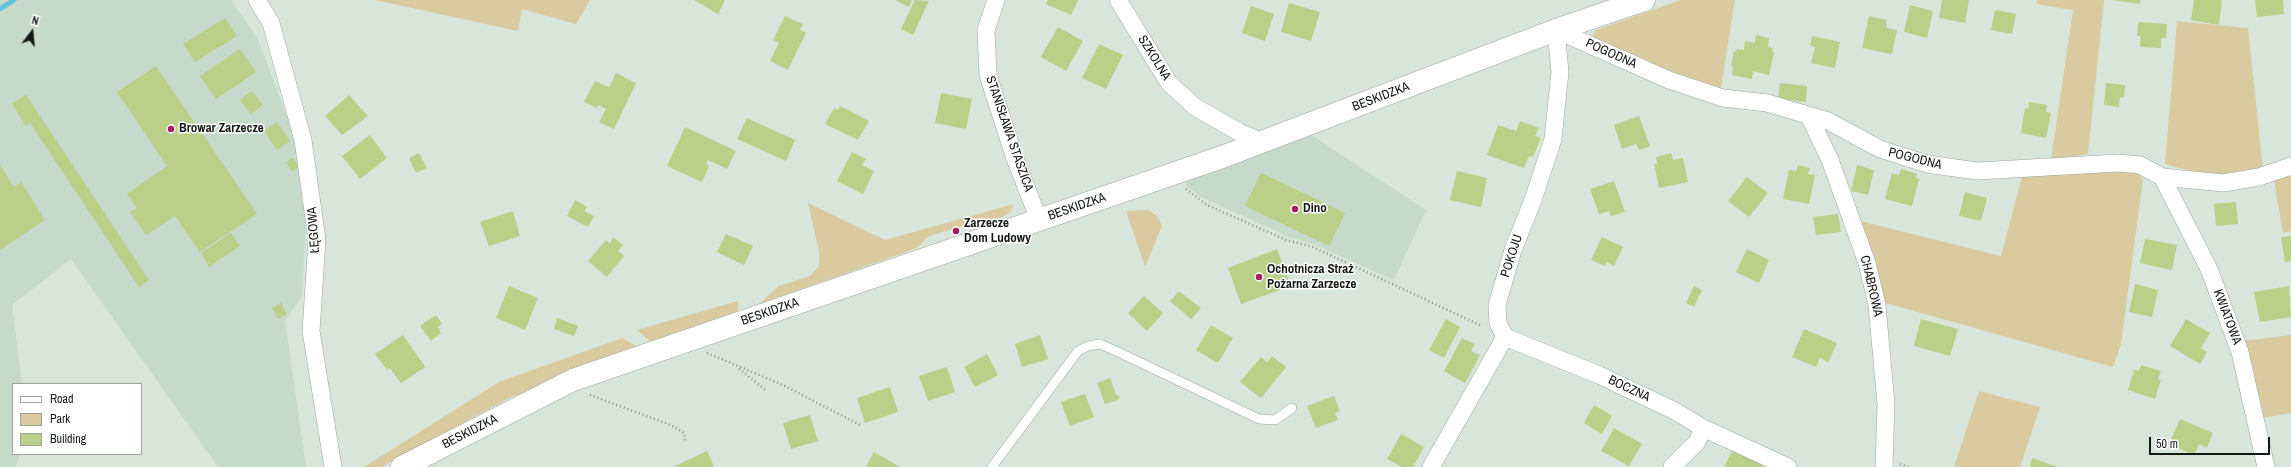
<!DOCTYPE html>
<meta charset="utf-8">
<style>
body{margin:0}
#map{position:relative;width:2291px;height:467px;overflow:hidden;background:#d8e5db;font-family:"Archivo Narrow",sans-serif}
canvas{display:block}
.legend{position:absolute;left:12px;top:383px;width:130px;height:72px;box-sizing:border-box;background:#fff;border:1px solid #a1a3a1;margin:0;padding:5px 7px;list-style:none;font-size:12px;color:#131814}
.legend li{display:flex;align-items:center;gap:8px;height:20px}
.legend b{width:20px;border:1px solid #a1a3a1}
.north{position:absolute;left:12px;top:12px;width:40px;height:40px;-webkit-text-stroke:3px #fff;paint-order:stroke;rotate:16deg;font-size:11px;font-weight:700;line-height:16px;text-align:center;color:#131814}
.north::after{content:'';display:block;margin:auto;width:14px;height:18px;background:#131814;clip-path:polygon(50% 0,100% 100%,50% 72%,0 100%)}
.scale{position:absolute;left:2149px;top:437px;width:121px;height:18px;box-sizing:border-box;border:2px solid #131814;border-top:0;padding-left:5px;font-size:12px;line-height:14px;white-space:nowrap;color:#131814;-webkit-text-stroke:3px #fff;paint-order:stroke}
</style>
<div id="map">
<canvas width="2291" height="467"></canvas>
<ul class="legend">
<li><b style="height:5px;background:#fff"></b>Road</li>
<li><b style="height:11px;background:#dacaa0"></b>Park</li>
<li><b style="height:11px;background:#bacf88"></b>Building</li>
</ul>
<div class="north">N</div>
<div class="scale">50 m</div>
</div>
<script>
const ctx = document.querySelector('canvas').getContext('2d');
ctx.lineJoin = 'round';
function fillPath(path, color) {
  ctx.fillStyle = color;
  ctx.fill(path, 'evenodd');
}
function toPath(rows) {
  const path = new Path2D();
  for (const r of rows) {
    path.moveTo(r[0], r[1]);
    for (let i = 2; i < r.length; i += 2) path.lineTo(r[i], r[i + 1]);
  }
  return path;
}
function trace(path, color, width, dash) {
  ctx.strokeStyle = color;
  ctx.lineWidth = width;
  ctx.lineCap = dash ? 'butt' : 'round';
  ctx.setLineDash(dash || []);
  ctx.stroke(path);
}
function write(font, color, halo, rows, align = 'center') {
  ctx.font = font + ' "Archivo Narrow",sans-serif';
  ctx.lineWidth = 3;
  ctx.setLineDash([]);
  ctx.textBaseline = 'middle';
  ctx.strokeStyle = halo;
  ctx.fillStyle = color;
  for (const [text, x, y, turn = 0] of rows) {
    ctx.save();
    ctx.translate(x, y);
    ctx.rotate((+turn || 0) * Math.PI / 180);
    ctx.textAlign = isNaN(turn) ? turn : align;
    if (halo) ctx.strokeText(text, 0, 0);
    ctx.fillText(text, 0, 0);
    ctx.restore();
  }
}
fillPath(toPath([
 [0,0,231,0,258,39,297,144,307,197,302,296,285,321,306,467,218,467,71,259,12,305,22,384,13,384,13,454,20,454,16,467,0,467],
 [1308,133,1426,210,1394,280,1316,245,1289,237,1201,197,1186,185,1185,180]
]), '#c6dacb');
fillPath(toPath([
 [375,0,590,0,576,24,522,9,518,31],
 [1681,0,1735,0,1720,94,1595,41,1593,36,1596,30],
 [2037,0,2104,0,2088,154,2051,160,2073,10,2036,4],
 [2177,21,2248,28,2263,170,2227,175,2190,171,2165,164],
 [2135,170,2143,179,2121,344,2113,367,1882,302,1856,220,2001,256,2022,176],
 [2291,172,2291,231,2283,233,2274,180],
 [808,203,885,240,1014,204,1010,212,998,221,986,219,929,236,917,248,759,304,779,286,810,276,819,266,819,251],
 [1148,210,1157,216,1162,226,1145,267,1126,211],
 [738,301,738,311,651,342,637,330],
 [2291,335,2291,413,2263,418,2243,341],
 [622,338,640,348,509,398,381,467,364,467,499,382],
 [1979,391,2040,407,2020,467,1954,467]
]), '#dacaa0');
trace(toPath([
 [0,9,14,0]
]), '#65c5dd', 5);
fillPath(toPath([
 [694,0,725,0,718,14],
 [895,0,912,0,909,7],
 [915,0,929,1,913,35,901,29],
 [1048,0,1078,0,1071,15,1046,4],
 [1942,0,1969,0,1965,23,1939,18],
 [2113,0,2140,0,2140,4],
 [2194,0,2222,0,2219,25,2191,20],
 [2255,0,2283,0,2284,14,2257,17],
 [1289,3,1320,12,1311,41,1281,32],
 [1910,5,1933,11,1927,38,1904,32],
 [1251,6,1274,14,1265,41,1242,33],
 [1995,10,2016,14,2012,34,1991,30],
 [785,16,803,24,800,30,806,33,788,70,770,61,779,43,773,40],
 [1869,16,1886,20,1887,28,1897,30,1892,54,1862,48],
 [225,18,237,36,195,62,183,44],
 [2138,22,2167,24,2166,38,2161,38,2161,48,2140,47,2141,36,2137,36],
 [1058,27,1083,41,1066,71,1041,57],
 [1756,35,1769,38,1768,47,1773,48,1772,52,1774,52,1769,75,1753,71,1752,79,1732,75,1733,66,1731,66,1734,51,1736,52,1737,49,1744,50,1745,41,1755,43],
 [1812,36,1840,42,1835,68,1811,63,1815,47,1810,46],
 [1099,44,1123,55,1106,89,1082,78],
 [240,49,256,72,216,99,200,76],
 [156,66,257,214,200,252,175,216,146,235,130,212,137,208,127,194,167,166,117,92],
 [616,73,636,83,614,129,599,122,606,109,598,105,597,108,584,102,595,81,609,87],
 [1780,83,1807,86,1806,102,1778,99],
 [2106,83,2125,85,2124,97,2120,97,2119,107,2104,105],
 [252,91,263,105,251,114,240,100],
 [941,93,972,99,966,129,935,123],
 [26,95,149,280,139,287,30,123,26,126,12,104],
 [349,95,368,116,342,135,325,116],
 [2029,102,2047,105,2046,112,2051,113,2046,138,2021,133,2025,108,2028,109],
 [840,106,869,121,858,140,825,124,834,108,838,110],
 [1639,116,1650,146,1639,150,1636,144,1622,149,1614,125],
 [747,118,795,140,786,161,737,139],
 [1520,121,1539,128,1535,136,1541,138,1533,157,1529,156,1524,168,1487,155,1498,125,1516,131],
 [277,122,290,141,277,150,264,131],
 [685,127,736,151,727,169,708,160,706,164,709,166,702,182,667,166],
 [370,135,387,158,360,179,342,156],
 [852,152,866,159,862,165,874,171,863,194,837,181],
 [419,153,427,168,416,173,409,158],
 [1671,153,1673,160,1683,158,1688,182,1659,188,1654,164,1657,164,1656,157],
 [293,158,299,167,292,172,286,162],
 [0,165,14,187,21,182,45,220,0,250],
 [1798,165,1810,168,1808,174,1815,175,1809,204,1783,199,1789,170,1796,171],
 [1857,165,1874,170,1868,195,1851,191],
 [1901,169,1917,174,1916,178,1919,179,1912,206,1885,199,1892,173,1899,175],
 [1457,171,1487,178,1481,207,1450,200],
 [1261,173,1345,213,1329,246,1245,206],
 [1747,177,1768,193,1749,217,1728,201],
 [1614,181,1625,212,1611,216,1609,211,1599,214,1590,189],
 [1965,192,1987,198,1981,221,1959,216],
 [575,200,587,207,584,211,594,216,588,227,567,216],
 [2236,202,2238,224,2216,226,2214,204],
 [513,211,520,236,489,246,480,222],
 [1838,214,1841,232,1816,235,1813,217],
 [231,233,240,246,209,267,201,253],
 [726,234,753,246,744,265,717,252],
 [2291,236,2291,261,2285,262,2281,237],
 [613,237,623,245,618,251,624,256,607,277,588,261,606,240,610,244],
 [1602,237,1623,247,1614,266,1607,262,1605,266,1591,260],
 [2145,239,2177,245,2172,270,2140,263],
 [1277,249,1291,286,1241,304,1228,268],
 [1747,249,1769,260,1759,283,1736,272],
 [2135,284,2158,290,2152,317,2129,312],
 [509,286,538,298,525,330,496,318],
 [1694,286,1702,290,1694,307,1686,303],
 [2289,286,2291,317,2260,322,2254,292],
 [1179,291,1201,308,1191,319,1170,301],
 [1144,296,1163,313,1147,331,1128,313],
 [281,303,287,314,278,319,272,308],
 [436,315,442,324,438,327,441,333,431,341,420,326],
 [557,318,578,326,574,336,554,329],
 [1446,319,1460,327,1444,358,1429,350],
 [1921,319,1958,329,1950,356,1914,346],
 [2186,319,2210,333,2201,348,2207,352,2200,364,2170,346],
 [1211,325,1233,338,1218,363,1196,350],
 [1804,329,1837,343,1828,362,1820,358,1816,367,1792,357],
 [403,335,425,367,401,383,390,368,387,370,375,354],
 [1040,335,1048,359,1022,367,1015,344],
 [1462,338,1475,344,1471,351,1480,355,1465,383,1444,371],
 [987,354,998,375,975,387,964,367],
 [1272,356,1286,367,1261,398,1240,382,1261,357,1267,362],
 [2141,365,2161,371,2158,379,2161,380,2155,399,2128,390,2134,370,2139,371],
 [947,367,955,392,928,401,919,376],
 [1110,378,1116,395,1118,395,1120,399,1105,404,1097,383],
 [890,387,898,412,865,423,857,398],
 [1085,394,1094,417,1070,426,1061,402],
 [1334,396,1340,411,1335,413,1338,420,1316,428,1307,406],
 [1594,405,1612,416,1602,434,1584,423],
 [810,415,818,441,791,449,783,423],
 [2180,419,2213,433,2207,448,2199,444,2194,455,2169,444],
 [1614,428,1642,444,1629,466,1601,451],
 [1401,434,1424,447,1413,467,1402,467,1387,459],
 [1734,447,1764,461,1762,467,1724,467],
 [707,451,714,467,675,467,675,466],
 [874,452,900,467,866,467],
 [2032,458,2058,467,2030,467]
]), '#bacf88');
const service = toPath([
 [992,467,1078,351,1088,346,1100,344,1116,351,1259,419,1275,420,1292,408]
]);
const minor = toPath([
 [257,0,271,23,303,140,317,240,311,331,333,467],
 [996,0,986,30,988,75,1014,156,1039,220],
 [1118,0,1169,83,1195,107,1239,132,1263,142],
 [1556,30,1669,80,1723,98,1767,103,1828,121,1880,149,1927,164,1977,171,2118,163,2140,165,2162,177,2223,183,2259,177,2291,166],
 [1809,116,1830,160,1867,263,1877,305,1886,404,1884,467],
 [2162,177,2209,269,2240,352,2266,467],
 [1505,337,1599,375,1675,411,1703,428,1697,442,1672,467],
 [1703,428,1788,467],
 [1431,467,1505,337,1498,323,1497,305,1513,250,1533,200,1553,139,1560,72,1556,30]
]);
const tertiary = toPath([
 [402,467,573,380,1222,157,1556,30,1644,0]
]);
trace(service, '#9aa69d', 10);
trace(minor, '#9aa69d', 18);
trace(tertiary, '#9aa69d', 23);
trace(toPath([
 [1186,189,1207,205,1286,240,1313,247,1482,326],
 [707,353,783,385,860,425],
 [739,369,767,391],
 [590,395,671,425,684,433,685,441],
 [1900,464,1909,467]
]), '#879189', 2.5, [1, 3]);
trace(service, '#fff', 9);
trace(minor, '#fff', 17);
trace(tertiary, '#fff', 22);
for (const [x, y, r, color] of [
 [171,129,4,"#a61c62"],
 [1295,209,4,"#a61c62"],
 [956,231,4,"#a61c62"],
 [1259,277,4,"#a61c62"]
]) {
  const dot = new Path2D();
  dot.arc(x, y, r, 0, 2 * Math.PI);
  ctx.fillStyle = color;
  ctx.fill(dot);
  trace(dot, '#fff', 1.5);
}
write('13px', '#131814', '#fff', [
 ["POGODNA",1611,54,24],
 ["SZKOLNA",1154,58,58],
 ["BESKIDZKA",1381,97,-21],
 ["STANISŁAWA STASZICA",1009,134,71],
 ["POGODNA",1915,159,14],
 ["BESKIDZKA",1077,207,-19],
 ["ŁĘGOWA",314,230,-94],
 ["POKOJU",1512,256,-72],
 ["CHABROWA",1871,286,77],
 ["BESKIDZKA",770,312,-19],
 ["KWIATOWA",2227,317,69],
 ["BOCZNA",1629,389,25],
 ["BESKIDZKA",470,432,-27]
]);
write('bold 13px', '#131814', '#fff', [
 ["Browar Zarzecze",179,129],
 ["Dino",1303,209],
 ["Zarzecze",964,224],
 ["Dom Ludowy",964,239],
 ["Ochotnicza Straż",1267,270],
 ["Pożarna Zarzecze",1267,285]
], 'left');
</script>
